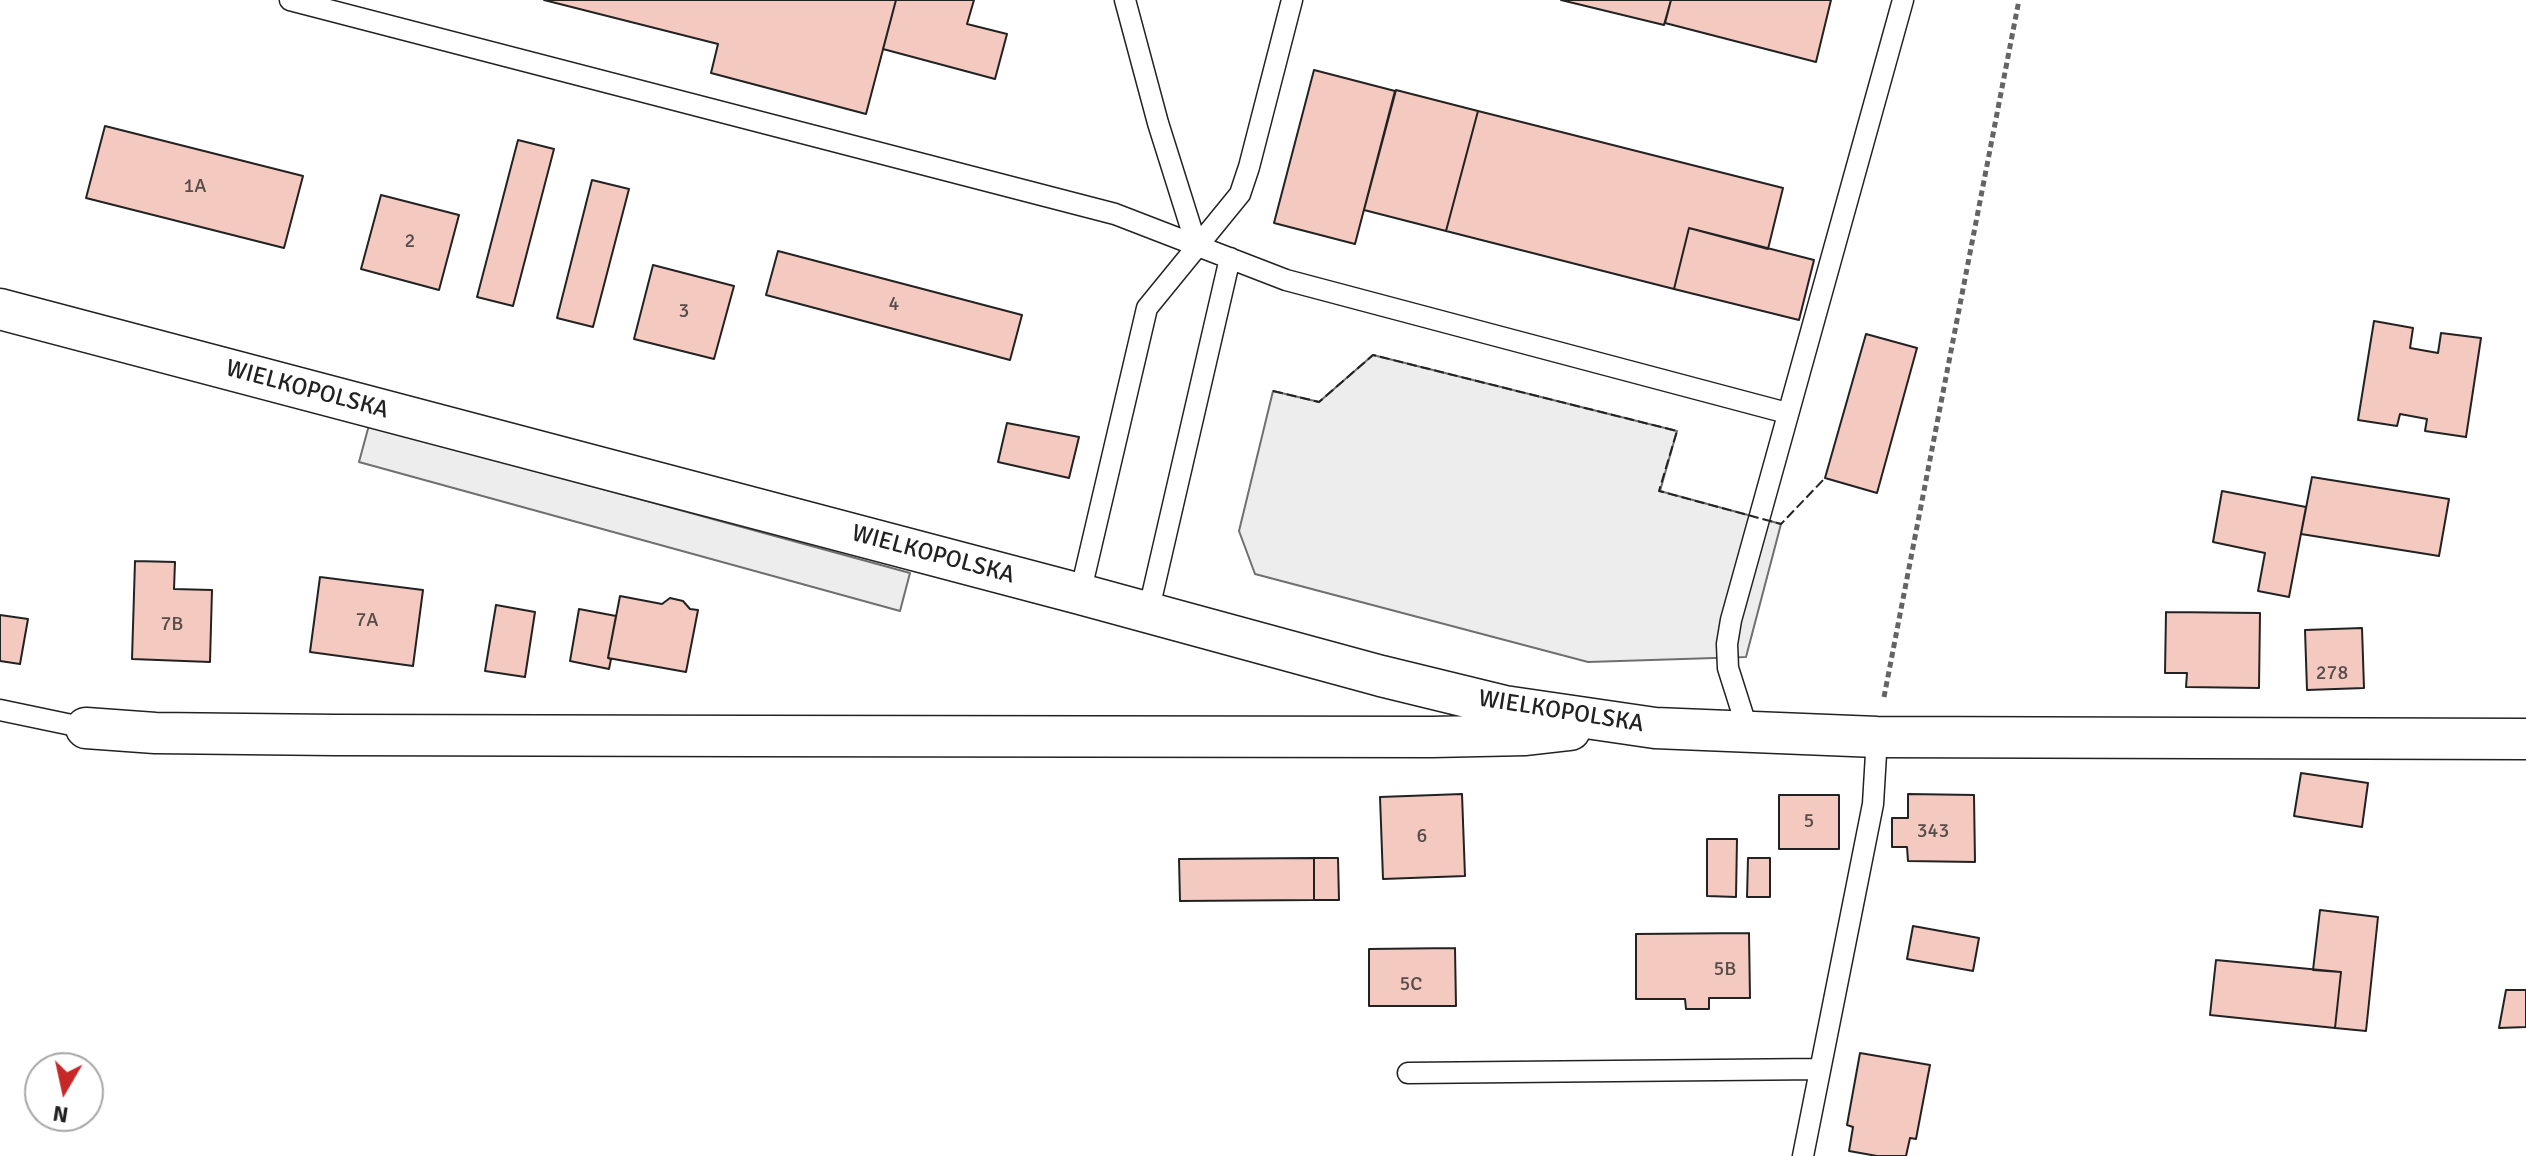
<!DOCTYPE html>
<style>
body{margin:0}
#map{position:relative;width:2526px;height:1156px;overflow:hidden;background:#fff;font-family:Signika,sans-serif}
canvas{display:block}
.north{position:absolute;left:24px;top:1052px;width:80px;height:80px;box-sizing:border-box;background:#fff;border:2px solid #a7a7a7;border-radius:50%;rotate:189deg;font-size:22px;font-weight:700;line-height:32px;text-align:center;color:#222}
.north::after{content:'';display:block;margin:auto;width:28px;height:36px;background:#c62828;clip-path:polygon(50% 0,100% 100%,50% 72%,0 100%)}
</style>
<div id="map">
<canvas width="2526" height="1156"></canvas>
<div class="north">N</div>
</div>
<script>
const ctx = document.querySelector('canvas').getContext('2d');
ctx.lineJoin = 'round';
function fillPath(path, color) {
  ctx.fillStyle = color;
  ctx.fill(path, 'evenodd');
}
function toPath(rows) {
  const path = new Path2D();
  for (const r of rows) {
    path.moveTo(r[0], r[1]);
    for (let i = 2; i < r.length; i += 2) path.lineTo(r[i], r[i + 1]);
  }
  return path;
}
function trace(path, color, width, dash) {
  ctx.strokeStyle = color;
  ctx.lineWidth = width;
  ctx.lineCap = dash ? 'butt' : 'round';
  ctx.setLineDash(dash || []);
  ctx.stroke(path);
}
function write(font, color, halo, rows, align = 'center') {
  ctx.font = font + ' Signika,sans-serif';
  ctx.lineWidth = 6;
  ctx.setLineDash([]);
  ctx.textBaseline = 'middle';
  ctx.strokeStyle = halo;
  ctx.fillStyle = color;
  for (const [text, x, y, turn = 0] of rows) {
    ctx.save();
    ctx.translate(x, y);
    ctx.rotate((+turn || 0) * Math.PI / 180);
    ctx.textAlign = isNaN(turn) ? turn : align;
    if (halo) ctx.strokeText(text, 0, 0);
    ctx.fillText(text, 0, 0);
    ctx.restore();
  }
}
const parking = toPath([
 [1373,355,1677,431,1660,491,1781,524,1746,657,1588,662,1255,574,1239,531,1273,391,1319,402,1373,355],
 [369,425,910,573,900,611,359,462,369,425]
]);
fillPath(parking, '#ededed');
trace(parking, '#6f6f6f', 2);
const building = toPath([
 [544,0,896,0,866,114,711,73,718,44,544,0],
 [896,0,974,0,967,24,1007,34,995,79,883,49,896,0],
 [1561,0,1671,0,1664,25,1561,0],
 [1671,0,1831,0,1816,62,1665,23,1671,0],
 [1314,70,1395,91,1355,244,1274,223,1314,70],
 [1396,90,1478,111,1446,231,1364,210,1396,90],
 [1478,111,1783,188,1768,249,1689,228,1674,289,1446,231,1478,111],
 [105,126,303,176,284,248,86,198,105,126],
 [518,140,554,149,513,306,477,297,518,140],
 [592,180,629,189,593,327,557,318,592,180],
 [381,195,459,215,439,290,361,269,381,195],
 [1689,228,1814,260,1799,320,1674,289,1689,228],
 [778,251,1022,315,1010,360,766,295,778,251],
 [653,265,734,286,714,359,634,339,653,265],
 [2374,321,2413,328,2410,348,2438,353,2441,333,2481,338,2466,437,2425,431,2427,419,2400,414,2397,426,2358,420,2374,321],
 [1866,334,1917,348,1877,493,1825,478,1866,334],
 [1007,423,1079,437,1069,478,998,462,1007,423],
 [2312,477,2449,499,2439,556,2301,534,2312,477],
 [2222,491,2306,507,2289,597,2258,591,2265,553,2213,542,2222,491],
 [135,561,175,562,174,589,212,590,210,662,132,659,135,561],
 [320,577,423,590,413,666,310,652,320,577],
 [620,596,662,604,670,598,683,601,690,609,698,610,686,672,608,658,620,596],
 [496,605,535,612,525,677,485,671,496,605],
 [579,609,616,616,608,658,611,659,609,669,570,661,579,609],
 [2166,612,2260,613,2259,688,2186,687,2187,673,2165,673,2166,612],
 [0,615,28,619,20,664,0,661,0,615],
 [2362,628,2364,688,2307,690,2305,630,2362,628],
 [2301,773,2368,783,2362,827,2294,816,2301,773],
 [1462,794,1465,876,1383,879,1380,797,1462,794],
 [1908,794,1974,795,1975,862,1908,861,1907,847,1892,847,1892,818,1908,818,1908,794],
 [1779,795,1839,795,1839,849,1779,849,1779,795],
 [1707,839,1737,839,1736,897,1707,896,1707,839],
 [1314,858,1314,900,1180,901,1179,859,1314,858],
 [1314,858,1338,858,1339,900,1314,900,1314,858],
 [1748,858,1770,858,1770,897,1747,897,1748,858],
 [2320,910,2378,917,2366,1031,2335,1028,2341,972,2313,970,2320,910],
 [1913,926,1979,938,1973,971,1907,959,1913,926],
 [1749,933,1750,998,1709,998,1709,1009,1686,1009,1685,999,1636,999,1636,934,1749,933],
 [1455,948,1456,1006,1369,1006,1369,949,1455,948],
 [2216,960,2341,972,2335,1028,2210,1015,2216,960],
 [2506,990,2526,990,2526,1027,2499,1028,2506,990],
 [1860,1053,1930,1065,1916,1139,1910,1138,1906,1156,1877,1156,1849,1151,1853,1127,1847,1125,1860,1053]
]);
fillPath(building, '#f3c9c0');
trace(building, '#222', 2);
const service = toPath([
 [290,0,1115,214,1286,280,1787,413],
 [1125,0,1158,123,1197,247],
 [1080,594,1147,308,1240,194,1249,167,1292,0],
 [1148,613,1230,258],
 [0,710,86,728],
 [1748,731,1728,668,1727,644,1731,620,1903,0],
 [1408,1073,1820,1069],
 [1803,1156,1873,804,1877,737]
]);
const minor = toPath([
 [0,309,1080,594,1381,676,1504,706,1655,728,1877,737,2526,739],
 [86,728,155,733,335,735,749,736,1432,737,1526,735,1570,730]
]);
trace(service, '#222', 23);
trace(minor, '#222', 43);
trace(toPath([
 [1884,697,2019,0]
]), '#646464', 5, [6, 4]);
trace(service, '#fff', 20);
trace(minor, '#fff', 40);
trace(toPath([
 [1273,391,1319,402,1373,355,1677,431,1659,491,1781,524,1825,478]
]), '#222', 2, [10, 4]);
write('20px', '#564c4a', null, [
 ["1A",195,187],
 ["2",410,242],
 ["4",894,305],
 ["3",684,312],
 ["7A",367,621],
 ["7B",172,625],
 ["278",2332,674],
 ["5",1809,822],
 ["343",1933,832],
 ["6",1422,837],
 ["5B",1725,970],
 ["5C",1411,985]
]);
write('24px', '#222', '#fff', [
 ["WIELKOPOLSKA",307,390,15],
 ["WIELKOPOLSKA",933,555,15],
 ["WIELKOPOLSKA",1561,712,9]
]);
</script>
